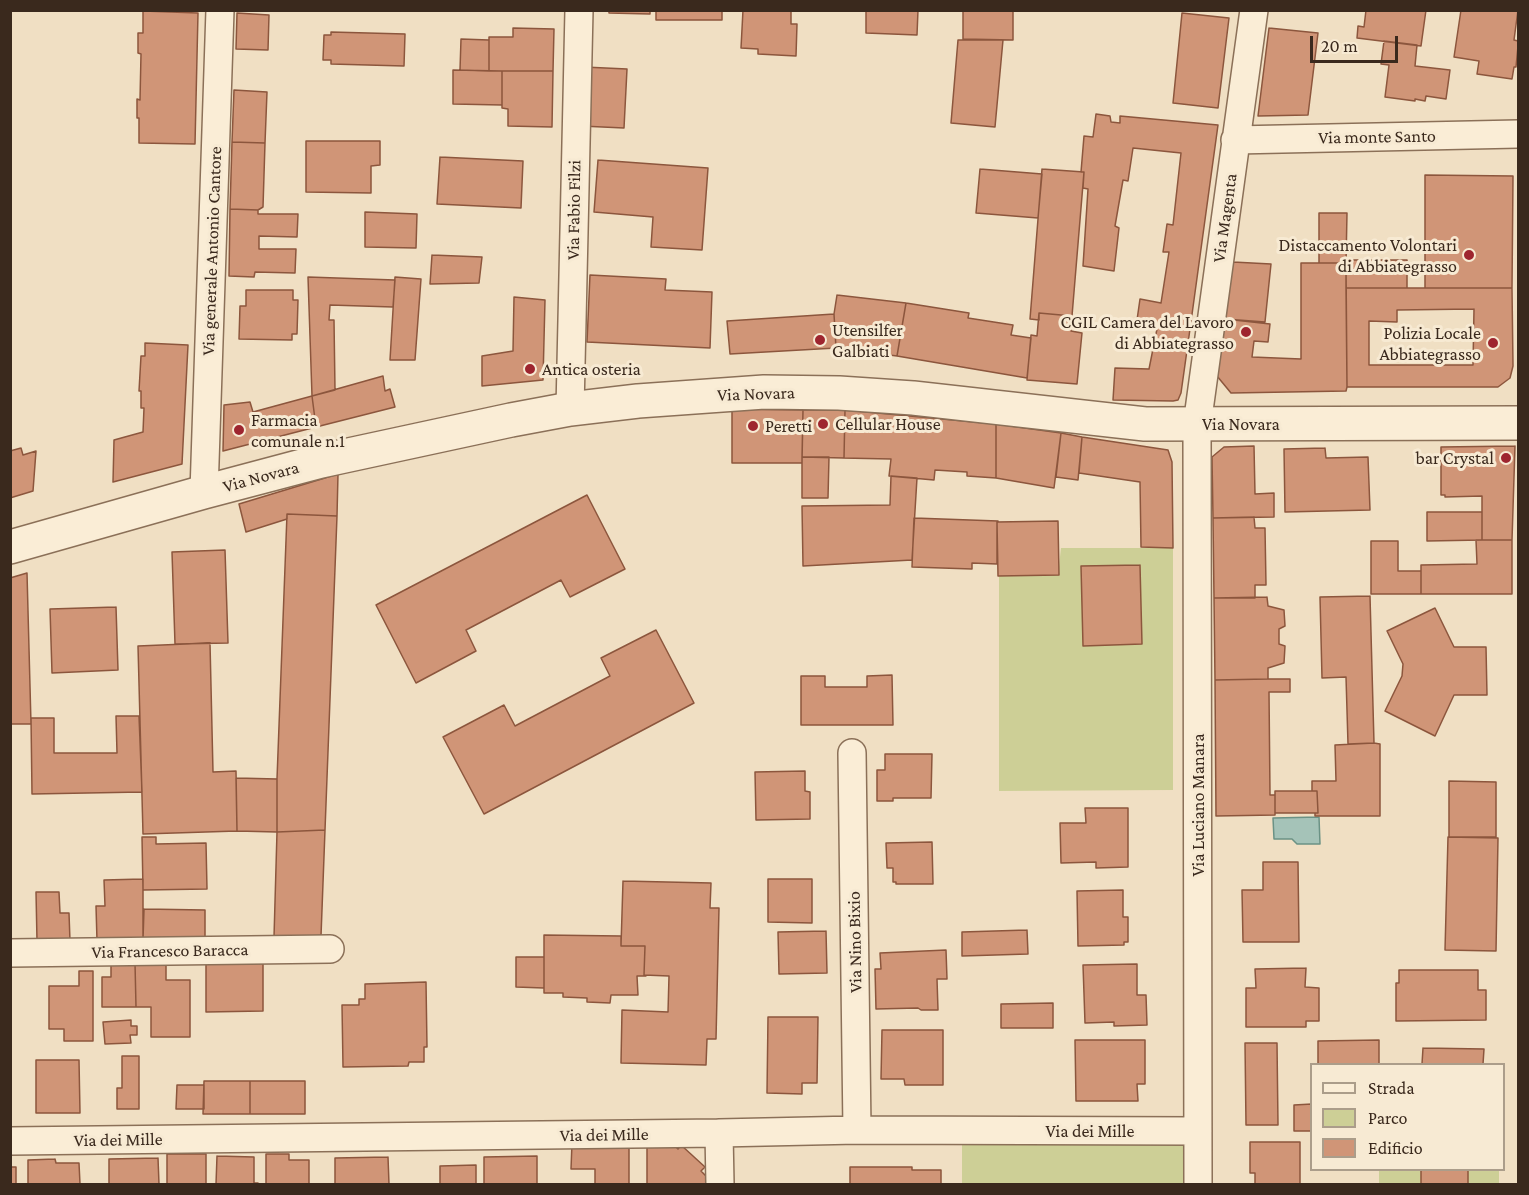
<!DOCTYPE html>
<style>
body{margin:0}
#map{position:relative;width:1529px;height:1195px;overflow:hidden;background:#f0dfc3;font-family:"Crimson Pro",serif}
canvas{display:block}
.frame{position:absolute;inset:0;border:12px solid #3a291d;pointer-events:none}
.legend{position:absolute;left:1310px;top:1063px;width:195px;height:108px;box-sizing:border-box;background:#f7ead3;border:2px solid #ab9d8a;margin:0;padding:8px 10px;list-style:none;font-size:18px;color:#3a291d}
.legend li{display:flex;align-items:center;gap:12px;height:30px}
.legend b{width:30px;border:2px solid #ab9d8a}
.scale{position:absolute;left:1310px;top:36px;width:88px;height:27px;box-sizing:border-box;border:3px solid #3a291d;border-top:0;padding-left:8px;font-size:18px;line-height:21px;white-space:nowrap;color:#3a291d;-webkit-text-stroke:4px #f7ead3;paint-order:stroke}
</style>
<div id="map">
<canvas width="1529" height="1195"></canvas>
<div class="frame"></div>
<ul class="legend">
<li><b style="height:8px;background:#faedd6"></b>Strada</li>
<li><b style="height:16px;background:#cdcf96"></b>Parco</li>
<li><b style="height:16px;background:#d09577"></b>Edificio</li>
</ul>
<div class="scale">20 m</div>
</div>
<script>
const ctx = document.querySelector('canvas').getContext('2d');
ctx.lineJoin = 'round';
function fillPath(path, color) {
  ctx.fillStyle = color;
  ctx.fill(path, 'evenodd');
}
function toPath(rows) {
  const path = new Path2D();
  for (const r of rows) {
    path.moveTo(r[0], r[1]);
    for (let i = 2; i < r.length; i += 2) path.lineTo(r[i], r[i + 1]);
  }
  return path;
}
function trace(path, color, width, dash) {
  ctx.strokeStyle = color;
  ctx.lineWidth = width;
  ctx.lineCap = dash ? 'butt' : 'round';
  ctx.setLineDash(dash || []);
  ctx.stroke(path);
}
function write(font, color, halo, rows, align = 'center') {
  ctx.font = font + ' "Crimson Pro",serif';
  ctx.lineWidth = 6;
  ctx.setLineDash([]);
  ctx.textBaseline = 'middle';
  ctx.strokeStyle = halo;
  ctx.fillStyle = color;
  for (const [text, x, y, turn = 0] of rows) {
    ctx.save();
    ctx.translate(x, y);
    ctx.rotate((+turn || 0) * Math.PI / 180);
    ctx.textAlign = isNaN(turn) ? turn : align;
    if (halo) ctx.strokeText(text, 0, 0);
    ctx.fillText(text, 0, 0);
    ctx.restore();
  }
}
fillPath(toPath([
 [1061,548,1173,548,1173,790,999,791,999,576,1058,575],
 [1184,1137,1184,1184,962,1184,962,1138],
 [1379,1170,1499,1170,1499,1184,1379,1184]
]), '#cdcf96');
const water = toPath([
 [1319,817,1320,844,1297,844,1292,839,1274,839,1273,818,1319,817]
]);
fillPath(water, '#a5c3b8');
trace(water, '#6b9285', 1.5);
const building = toPath([
 [609,10,650,10,650,14,609,13,609,10],
 [656,10,722,10,722,20,656,20,656,10],
 [743,10,791,10,791,24,797,24,796,56,758,54,758,49,741,48,743,10],
 [866,10,918,10,917,35,866,33,866,10],
 [963,10,1013,10,1013,40,963,39,963,10],
 [1366,10,1426,10,1421,46,1357,38,1358,26,1364,27,1366,10],
 [1461,10,1518,10,1514,40,1518,41,1518,46,1516,67,1514,67,1512,79,1477,74,1479,61,1454,57,1461,10],
 [143,11,198,13,195,144,139,143,139,118,137,118,137,99,140,100,141,54,138,53,138,33,143,33,143,11],
 [237,13,269,15,268,50,236,49,237,13],
 [1182,13,1229,18,1218,108,1173,103,1182,13],
 [513,28,554,29,553,71,489,71,489,37,513,37,513,28],
 [1269,28,1318,33,1308,115,1258,116,1269,28],
 [331,32,405,34,404,66,331,64,331,60,323,60,324,35,331,35,331,32],
 [461,39,489,40,489,71,460,70,461,39],
 [958,40,1003,40,995,127,951,123,958,40],
 [1384,41,1417,45,1415,66,1450,70,1446,99,1426,96,1425,101,1415,99,1415,101,1385,97,1389,65,1381,64,1384,41],
 [584,67,627,69,624,128,581,126,584,67],
 [453,70,502,71,502,105,453,104,453,70],
 [502,71,553,71,552,127,508,126,508,109,502,108,502,71],
 [234,90,267,92,265,143,232,142,234,90],
 [1096,114,1110,116,1111,122,1120,123,1120,116,1218,125,1190,329,1137,320,1140,299,1161,303,1169,252,1163,252,1167,224,1173,225,1181,153,1133,148,1128,181,1123,180,1115,226,1119,228,1114,271,1083,266,1088,189,1083,188,1084,172,1081,172,1084,136,1093,137,1096,114],
 [306,141,380,141,380,165,371,166,371,193,306,192,306,141],
 [232,142,265,143,263,207,258,210,230,209,232,142],
 [440,157,523,161,521,208,437,204,440,157],
 [598,160,708,168,702,250,651,247,653,217,594,212,598,160],
 [980,169,1042,174,1038,218,976,213,980,169],
 [1042,169,1084,172,1072,316,1039,313,1039,320,1030,319,1042,169],
 [1425,175,1513,176,1512,288,1425,288,1425,175],
 [230,209,258,210,258,214,298,214,297,237,259,236,259,249,296,249,295,273,255,272,254,277,229,276,230,209],
 [365,212,417,214,416,248,365,247,365,212],
 [1319,213,1347,213,1346,263,1319,263,1319,213],
 [432,255,482,257,479,283,430,284,432,255],
 [1346,260,1407,260,1407,288,1346,288,1346,260],
 [1233,262,1271,264,1265,322,1225,319,1233,262],
 [1301,263,1346,263,1347,387,1346,391,1231,393,1217,376,1225,319,1270,324,1268,342,1254,341,1252,357,1301,359,1301,263],
 [590,275,666,279,665,290,712,292,710,348,587,342,590,275],
 [308,277,395,280,393,307,330,305,329,320,334,320,335,390,312,396,308,277],
 [395,277,421,279,415,360,390,360,395,277],
 [1346,288,1512,288,1513,366,1510,378,1498,387,1347,387,1346,288],
 [1474,309,1473,365,1369,365,1369,321,1397,322,1397,310,1474,309],
 [246,290,293,290,293,300,298,300,297,334,292,334,292,340,239,339,240,306,246,306,246,290],
 [837,295,906,303,897,356,836,348,834,314,837,295],
 [514,297,545,300,543,380,482,386,482,356,513,351,514,297],
 [906,303,969,313,968,318,1013,325,1011,335,1031,338,1027,378,897,356,906,303],
 [1039,313,1072,316,1071,331,1082,333,1077,384,1027,380,1031,335,1037,336,1039,313],
 [834,314,836,348,730,354,727,321,834,314],
 [1158,324,1190,329,1181,393,1178,400,1173,401,1113,400,1115,368,1149,369,1158,324],
 [145,343,188,345,182,464,113,482,114,440,143,432,144,408,141,408,141,391,139,391,141,356,145,356,145,343],
 [383,376,385,391,390,389,395,407,316,427,312,396,383,376],
 [312,396,316,427,223,451,224,405,250,402,253,412,312,396],
 [732,409,803,410,802,463,732,463,732,409],
 [803,410,845,410,844,458,802,457,803,410],
 [845,410,996,424,996,478,967,476,967,472,935,470,934,480,889,476,891,459,842,458,844,458,845,410],
 [996,424,1061,433,1054,488,996,478,996,424],
 [1061,433,1082,437,1078,480,1056,477,1061,433],
 [1082,437,1168,450,1172,462,1173,548,1141,547,1140,482,1079,473,1082,437],
 [1254,446,1255,494,1274,493,1274,517,1213,518,1212,457,1224,447,1254,446],
 [1515,446,1512,540,1482,540,1482,496,1445,497,1445,495,1441,495,1441,447,1515,446],
 [21,448,23,455,36,451,33,491,10,498,10,451,21,448],
 [1325,448,1326,458,1368,457,1370,510,1285,512,1284,449,1325,448],
 [802,457,829,457,828,498,802,498,802,457],
 [338,474,337,516,287,514,287,519,246,532,239,504,338,474],
 [891,476,917,478,912,560,803,566,802,506,890,505,891,476],
 [587,495,625,569,570,597,561,580,466,630,476,651,416,683,376,605,587,495],
 [1427,512,1482,512,1482,540,1427,541,1427,512],
 [287,514,337,516,325,830,277,832,277,779,287,514],
 [1254,517,1255,528,1265,528,1266,585,1255,585,1255,598,1214,598,1213,518,1254,517],
 [914,518,998,521,997,522,997,564,972,563,972,569,912,567,914,518],
 [1058,521,1059,575,998,576,997,522,1058,521],
 [1476,540,1512,540,1512,594,1421,594,1421,565,1477,564,1476,540],
 [1371,541,1398,541,1398,571,1421,571,1421,594,1371,594,1371,541],
 [225,550,228,643,175,644,172,552,225,550],
 [1140,565,1142,644,1083,646,1081,566,1140,565],
 [27,573,31,724,10,724,10,578,27,573],
 [1370,596,1374,743,1348,744,1346,677,1322,678,1320,597,1370,596],
 [1267,597,1268,606,1284,610,1285,626,1279,629,1279,644,1285,646,1284,663,1268,668,1268,679,1215,680,1214,598,1267,597],
 [116,607,118,670,52,673,50,609,116,607],
 [1435,608,1454,647,1486,647,1487,695,1454,695,1435,736,1385,711,1402,676,1403,664,1387,631,1435,608],
 [656,630,694,703,484,814,443,737,504,705,515,726,610,676,601,658,656,630],
 [210,643,213,772,236,771,237,831,143,834,138,646,210,643],
 [892,675,893,725,801,725,801,676,825,676,825,687,867,687,867,676,892,675],
 [1268,679,1290,679,1290,692,1269,692,1270,795,1275,795,1275,815,1216,816,1215,680,1268,679],
 [116,716,139,716,142,792,32,794,31,718,54,718,54,753,117,753,116,716],
 [1374,743,1380,744,1380,816,1315,816,1315,813,1318,813,1317,791,1312,791,1312,781,1336,781,1335,745,1374,743],
 [885,754,932,754,931,798,893,798,893,801,877,801,877,770,885,770,885,754],
 [805,771,805,791,810,792,810,819,756,820,755,772,805,771],
 [236,778,277,779,277,832,237,831,236,778],
 [1449,781,1496,782,1496,837,1449,837,1449,781],
 [1275,791,1317,791,1318,813,1275,813,1275,791],
 [1085,808,1128,808,1128,867,1096,868,1096,862,1061,863,1060,823,1086,823,1085,808],
 [325,830,321,936,274,937,277,832,325,830],
 [142,837,156,837,156,844,206,843,207,889,143,890,142,837],
 [1448,837,1498,838,1496,951,1445,950,1448,837],
 [932,842,933,884,896,884,896,882,893,882,893,868,887,868,886,843,932,842],
 [1263,862,1298,862,1299,942,1243,942,1242,890,1263,890,1263,862],
 [143,879,143,940,97,941,96,906,105,906,104,880,143,879],
 [768,879,812,879,812,923,768,922,768,879],
 [623,881,711,883,710,908,719,908,716,1039,707,1039,706,1065,621,1063,622,1010,668,1012,669,976,644,975,645,946,621,946,623,881],
 [1123,890,1123,917,1128,917,1128,942,1124,942,1124,945,1078,946,1077,891,1123,890],
 [36,892,59,892,60,913,69,913,70,941,37,941,36,892],
 [144,909,205,910,205,940,143,940,144,909],
 [1027,930,1028,954,962,956,962,932,1027,930],
 [826,931,827,973,779,974,778,932,826,931],
 [544,935,621,936,621,946,645,946,644,975,646,976,637,976,638,995,611,995,610,1003,587,1002,587,998,563,997,563,993,544,993,544,935],
 [946,950,947,979,937,979,938,1010,921,1010,918,1008,876,1009,875,969,881,969,880,953,946,950],
 [516,957,544,957,544,988,516,987,516,957],
 [135,963,166,963,166,980,190,980,190,1037,151,1037,151,1007,136,1007,135,963],
 [135,963,136,1007,102,1007,102,977,111,977,111,964,135,963],
 [206,963,263,963,263,1011,206,1012,206,963],
 [1137,964,1137,995,1146,995,1147,1025,1114,1026,1114,1022,1085,1023,1083,965,1137,964],
 [1306,968,1305,987,1319,988,1319,1021,1306,1021,1306,1027,1246,1027,1246,988,1256,988,1255,969,1306,968],
 [1399,970,1478,970,1478,990,1486,990,1486,1020,1396,1021,1396,983,1399,983,1399,970],
 [79,971,93,971,93,1041,64,1041,64,1029,49,1029,49,986,79,986,79,971],
 [426,982,427,1047,424,1047,424,1062,409,1062,408,1066,343,1067,342,1005,359,1005,359,999,365,999,365,984,426,982],
 [1053,1003,1053,1028,1001,1028,1001,1004,1053,1003],
 [768,1017,818,1017,817,1083,802,1083,802,1094,767,1093,768,1017],
 [131,1020,131,1026,137,1026,137,1035,130,1035,131,1043,105,1044,103,1022,131,1020],
 [882,1030,943,1030,943,1085,905,1085,904,1079,881,1079,882,1030],
 [1075,1040,1145,1040,1145,1084,1137,1084,1138,1101,1076,1101,1075,1040],
 [1379,1040,1379,1064,1318,1064,1318,1041,1379,1040],
 [1245,1043,1277,1043,1278,1125,1246,1125,1245,1043],
 [1423,1048,1484,1049,1483,1064,1422,1064,1423,1048],
 [122,1056,139,1056,139,1109,117,1109,117,1088,122,1088,122,1056],
 [36,1060,79,1060,80,1113,36,1113,36,1060],
 [204,1081,250,1081,250,1114,203,1114,204,1081],
 [250,1081,305,1081,305,1114,250,1114,250,1081],
 [177,1085,204,1085,204,1109,176,1109,177,1085],
 [1312,1104,1312,1131,1294,1131,1294,1105,1312,1104],
 [1250,1142,1300,1142,1300,1184,1255,1184,1255,1173,1250,1173,1250,1142],
 [572,1143,629,1143,629,1184,595,1184,595,1169,571,1169,572,1143],
 [647,1143,672,1143,678,1149,681,1145,705,1167,701,1171,708,1178,708,1184,647,1184,647,1143],
 [167,1154,206,1154,206,1184,167,1184,167,1154],
 [266,1154,289,1154,289,1160,309,1160,309,1184,266,1184,266,1154],
 [217,1156,254,1157,254,1183,258,1183,258,1184,216,1184,217,1156],
 [537,1156,537,1184,484,1184,484,1157,537,1156],
 [388,1157,389,1184,335,1184,335,1158,388,1157],
 [158,1158,159,1184,109,1184,109,1159,158,1158],
 [55,1159,56,1163,79,1163,80,1184,28,1184,28,1160,55,1159],
 [476,1165,476,1184,440,1184,440,1166,476,1165],
 [10,1167,16,1167,16,1184,10,1184,10,1167],
 [850,1167,912,1167,912,1170,941,1170,941,1184,850,1184,850,1167],
 [1421,1170,1468,1170,1468,1184,1421,1184,1421,1170]
]);
fillPath(building, '#d09577');
trace(building, '#8c563d', 1.5);
const minor = toPath([
 [1235,140,1518,134],
 [570,409,579,10],
 [204,492,220,10],
 [852,753,857,1130],
 [10,953,330,949],
 [719,1133,720,1184],
 [10,1141,719,1133,857,1130,1198,1131],
 [1198,1184,1197,425,1254,10]
]);
const tertiary = toPath([
 [10,547,204,492,321,461,511,420,570,409,638,401,764,392,839,393,913,398,1145,424,1518,423]
]);
trace(minor, '#8b7058', 30);
trace(tertiary, '#8b7058', 36);
trace(minor, '#faedd6', 27);
trace(tertiary, '#faedd6', 33);
for (const [x, y, r, color] of [
 [1469,255,6,"#9e252f"],
 [1246,332,6,"#9e252f"],
 [820,340,6,"#9e252f"],
 [1493,343,6,"#9e252f"],
 [530,369,6,"#9e252f"],
 [823,424,6,"#9e252f"],
 [753,426,6,"#9e252f"],
 [239,430,6,"#9e252f"],
 [1506,458,6,"#9e252f"]
]) {
  const dot = new Path2D();
  dot.arc(x, y, r, 0, 2 * Math.PI);
  ctx.fillStyle = color;
  ctx.fill(dot);
  trace(dot, '#f7ead3', 2);
}
write('18px', '#3a291d', '#f7ead3', [
 ["Via monte Santo",1377,137,-1],
 ["Via Fabio Filzi",574,210,-89],
 ["Via Magenta",1225,218,-82],
 ["Via generale Antonio Cantore",212,251,-88],
 ["Via Novara",756,394,-2],
 ["Via Novara",1241,424],
 ["Via Novara",261,477,-15],
 ["Via Luciano Manara",1198,805,-90],
 ["Via Nino Bixio",855,942,-91],
 ["Via Francesco Baracca",170,951,-1],
 ["Via dei Mille",1090,1131],
 ["Via dei Mille",604,1135,-1],
 ["Via dei Mille",118,1140,-1]
]);
write('18px', '#3a291d', '#f7ead3', [
 ["Distaccamento Volontari",1457,245,"right"],
 ["di Abbiategrasso",1457,266,"right"],
 ["CGIL Camera del Lavoro",1234,322,"right"],
 ["di Abbiategrasso",1234,343,"right"],
 ["Utensilfer",832,330],
 ["Galbiati",832,351],
 ["Polizia Locale",1481,333,"right"],
 ["Abbiategrasso",1481,354,"right"],
 ["Antica osteria",542,369],
 ["Farmacia",251,420],
 ["comunale n.1",251,441],
 ["Cellular House",835,424],
 ["Peretti",765,426],
 ["bar Crystal",1494,458,"right"]
], 'left');
</script>
